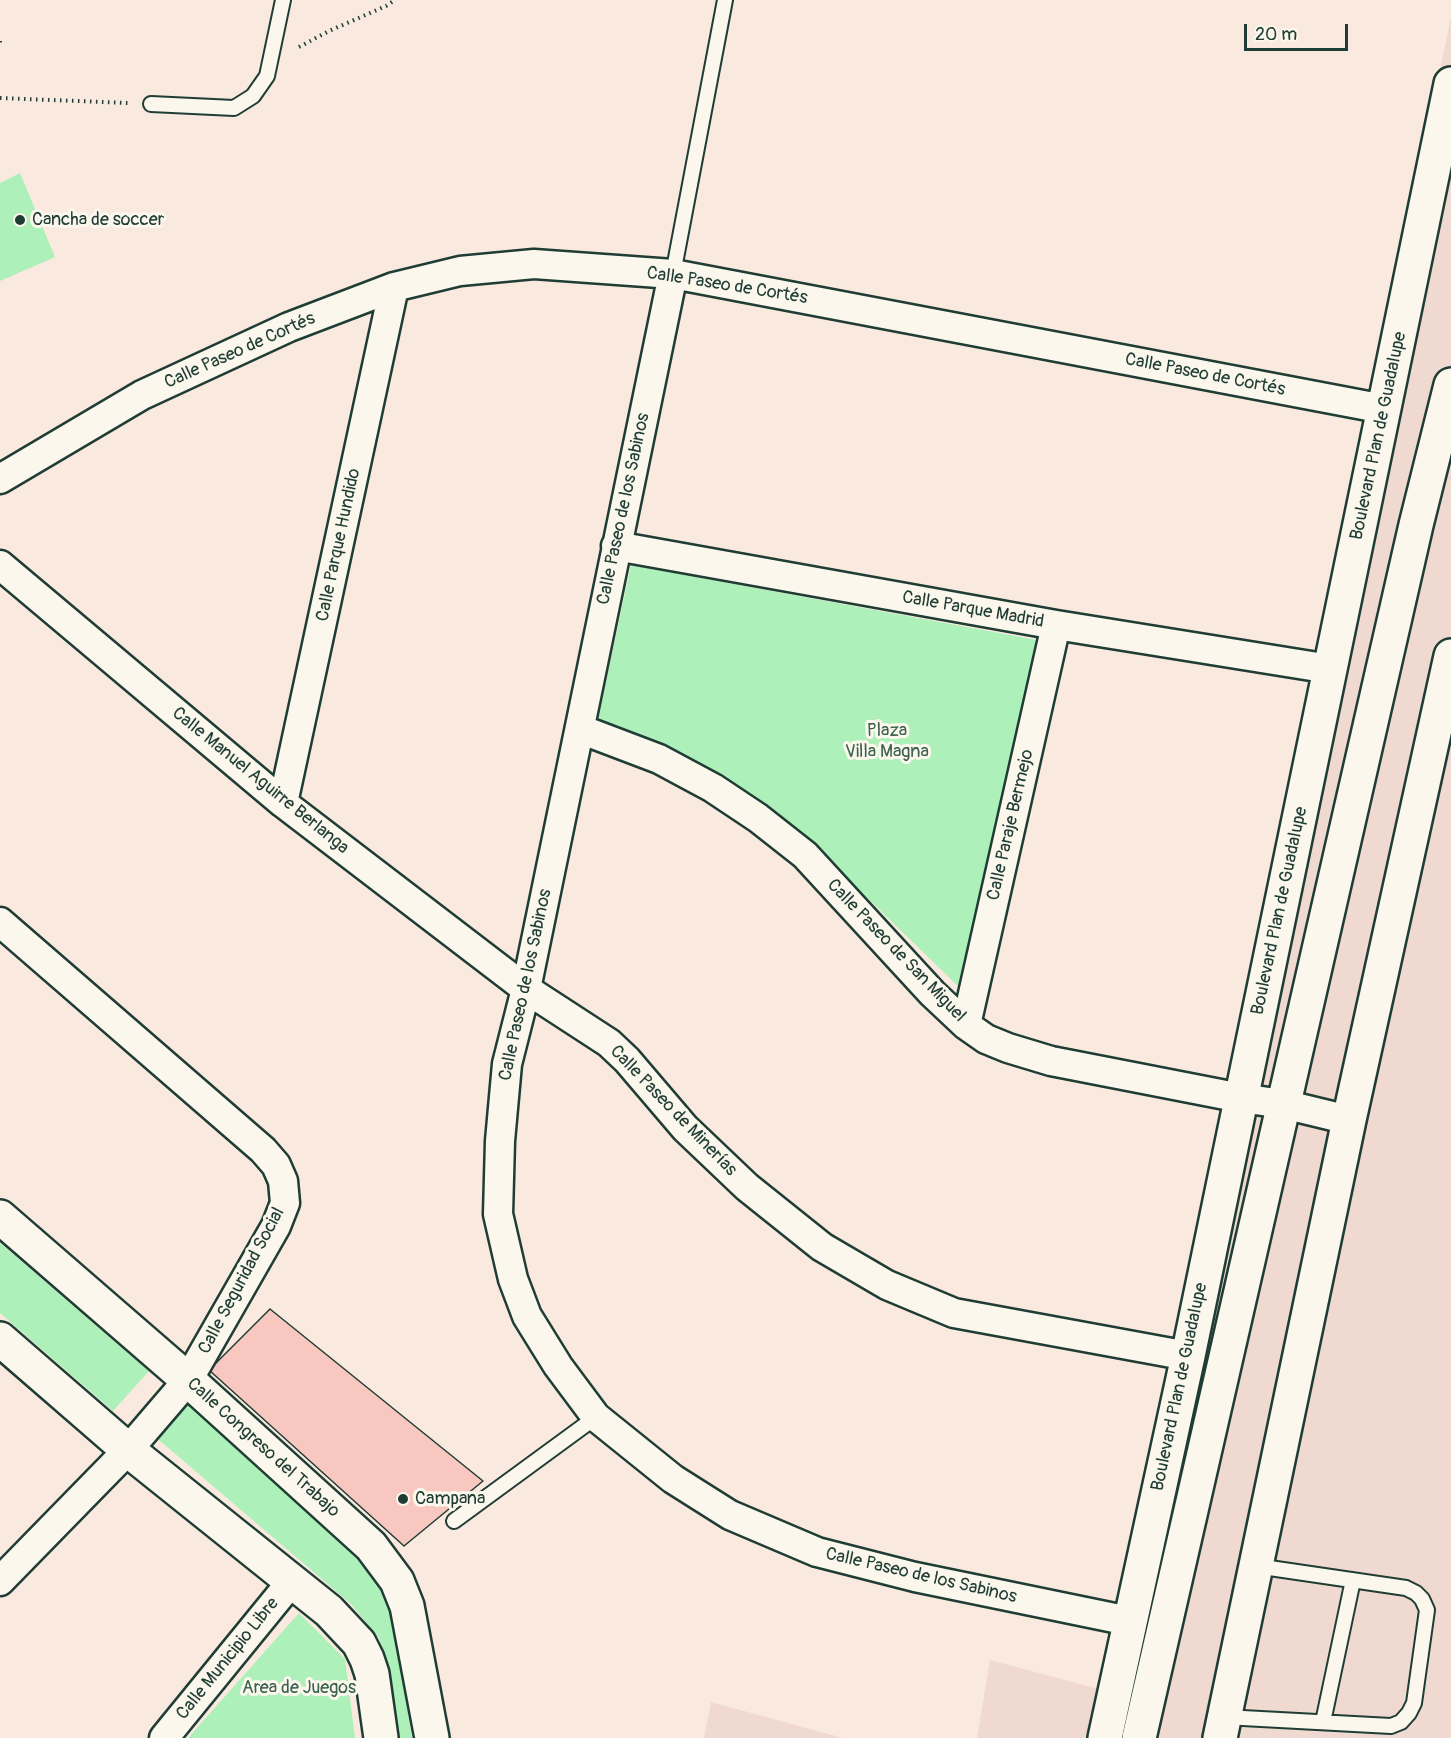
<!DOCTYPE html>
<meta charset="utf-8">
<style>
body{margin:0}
#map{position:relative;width:1451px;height:1738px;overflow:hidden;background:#fae9df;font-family:Pangolin,sans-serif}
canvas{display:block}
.scale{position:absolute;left:1244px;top:24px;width:104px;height:27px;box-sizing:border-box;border:3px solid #1f3d34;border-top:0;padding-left:8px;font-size:18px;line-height:21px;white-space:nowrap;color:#1f3d34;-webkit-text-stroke:4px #fbf7ec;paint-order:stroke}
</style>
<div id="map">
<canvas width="1451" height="1738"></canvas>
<div class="scale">20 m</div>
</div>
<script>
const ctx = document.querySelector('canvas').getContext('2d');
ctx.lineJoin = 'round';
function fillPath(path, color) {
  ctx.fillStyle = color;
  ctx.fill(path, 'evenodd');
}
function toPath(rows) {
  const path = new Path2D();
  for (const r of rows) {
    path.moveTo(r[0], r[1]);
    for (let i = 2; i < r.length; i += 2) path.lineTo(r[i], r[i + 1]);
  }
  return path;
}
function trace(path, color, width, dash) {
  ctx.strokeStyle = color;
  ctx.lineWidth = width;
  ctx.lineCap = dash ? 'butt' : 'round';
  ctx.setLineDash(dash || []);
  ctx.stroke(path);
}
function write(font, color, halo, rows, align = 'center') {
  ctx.font = font + ' Pangolin,sans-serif';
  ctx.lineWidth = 6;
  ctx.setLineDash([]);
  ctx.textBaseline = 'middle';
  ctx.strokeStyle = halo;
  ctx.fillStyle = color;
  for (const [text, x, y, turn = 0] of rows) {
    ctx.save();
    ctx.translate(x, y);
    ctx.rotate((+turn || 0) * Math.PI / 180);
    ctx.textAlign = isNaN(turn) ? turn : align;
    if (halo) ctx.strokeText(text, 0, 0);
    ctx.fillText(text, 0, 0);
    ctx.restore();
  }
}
fillPath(toPath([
 [1451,17,1451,1738,977,1738,990,1660,1106,1691],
 [711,1702,843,1738,704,1738]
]), '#f0d9d0');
fillPath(toPath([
 [20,173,55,257,0,281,0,183],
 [631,565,1037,640,964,992,788,821,678,751,598,719],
 [0,1243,149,1371,113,1411,0,1313],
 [186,1390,344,1534,384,1590,397,1641,412,1738,398,1738,390,1672,379,1638,351,1604,152,1434],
 [299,1613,345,1659,355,1738,188,1738]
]), '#adf0b9');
const building = toPath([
 [270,1309,483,1481,404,1546,209,1370,270,1309]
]);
fillPath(building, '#f8c7c0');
trace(building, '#1f3d34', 1.5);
const lane = toPath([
 [151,104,234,108,253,96,267,76,283,0],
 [673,274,725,0],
 [454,1521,596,1417],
 [1224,1717,1391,1726,1401,1722,1409,1713,1414,1703,1427,1610,1422,1599,1416,1593,1406,1588,1256,1566],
 [1323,1722,1353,1580]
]);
const street = toPath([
 [673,274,526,989,507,1064,500,1141,498,1214,513,1279,527,1316,558,1366,596,1417,673,1479,730,1515,817,1552,915,1577,1129,1621],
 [0,479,142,395,289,327,394,287,460,271,534,264,673,274,1384,409],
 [616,546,1056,625,1330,669],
 [0,565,283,803,526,989,609,1043,627,1060,685,1128,747,1187,822,1247,887,1285,954,1313,1188,1356],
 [580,729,659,759,713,788,758,818,805,855,932,993,966,1025,986,1039,1008,1048,1051,1061,1241,1098,1283,1104,1349,1120],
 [283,803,394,287],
 [0,922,263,1150,276,1165,283,1181,285,1203,276,1226,188,1380,128,1450,0,1581],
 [966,1025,1056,625],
 [164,1738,292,1581]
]);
const secondary = toPath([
 [0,1217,188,1380,371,1546,397,1581,407,1606,432,1738],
 [0,1339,128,1450,329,1611,359,1643,367,1659,372,1674,381,1738],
 [1105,1738,1188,1356,1451,84]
]);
const primary = toPath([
 [1139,1738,1416,525,1451,385],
 [1220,1738,1349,1120,1451,656]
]);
trace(lane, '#1f3d34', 18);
trace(street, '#1f3d34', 33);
trace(secondary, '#1f3d34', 38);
trace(primary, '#1f3d34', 38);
trace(toPath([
 [0,41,0,47],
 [299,47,329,31,386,6,395,0],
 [0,98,128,103]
]), '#1f3d34', 4, [1.5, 4.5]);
trace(lane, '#fbf7ec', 14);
trace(street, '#fbf7ec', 28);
trace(secondary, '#fbf7ec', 33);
trace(primary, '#fbf7ec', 33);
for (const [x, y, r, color] of [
 [20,220,6,"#1f3d34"],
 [403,1499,6,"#1f3d34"]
]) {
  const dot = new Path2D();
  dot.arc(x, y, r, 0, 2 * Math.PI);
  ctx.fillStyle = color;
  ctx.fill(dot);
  trace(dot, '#fbf7ec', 2);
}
write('18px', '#1f3d34', '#fbf7ec', [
 ["Cancha de soccer",32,220],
 ["Campana",415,1499]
], 'left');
write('18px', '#1f3d34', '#fbf7ec', [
 ["Calle Paseo de Cortés",727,286,9],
 ["Calle Paseo de Cortés",240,351,-24],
 ["Calle Paseo de Cortés",1205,375,11],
 ["Boulevard Plan de Guadalupe",1379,436,-78],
 ["Calle Paseo de los Sabinos",624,509,-78],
 ["Calle Parque Hundido",339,545,-78],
 ["Calle Parque Madrid",973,610,10],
 ["Calle Manuel Aguirre Berlanga",260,781,39],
 ["Calle Paraje Bermejo",1011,825,-77],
 ["Boulevard Plan de Guadalupe",1280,911,-78],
 ["Calle Paseo de San Miguel",896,951,46],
 ["Calle Paseo de los Sabinos",526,985,-78],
 ["Calle Paseo de Minerías",673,1111,46],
 ["Calle Seguridad Social",242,1281,-62],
 ["Boulevard Plan de Guadalupe",1180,1387,-78],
 ["Calle Congreso del Trabajo",263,1448,42],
 ["Calle Paseo de los Sabinos",921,1576,13],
 ["Calle Municipio Libre",228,1659,-51]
]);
write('18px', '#3b614f', '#fbf7ec', [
 ["Plaza",887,731],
 ["Villa Magna",887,752],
 ["Area de Juegos",299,1688]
]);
</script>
